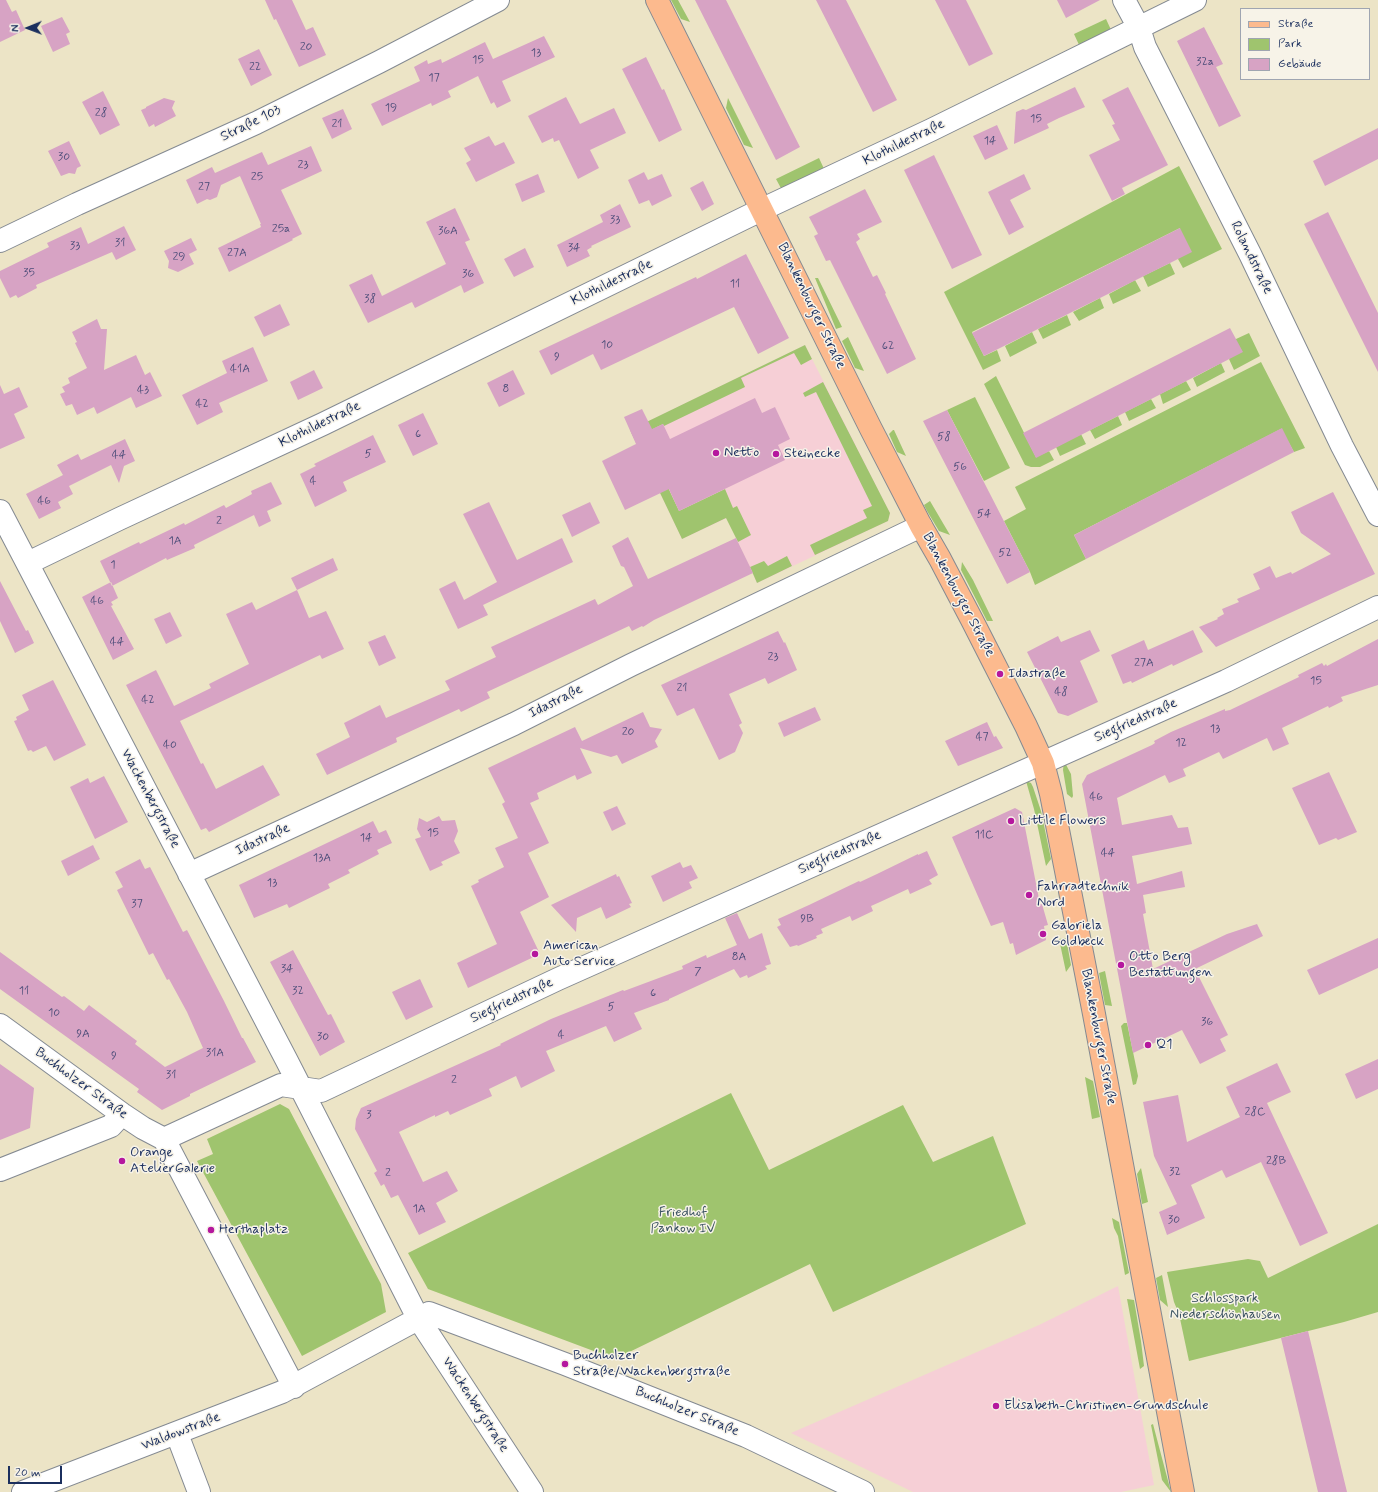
<!DOCTYPE html>
<meta charset="utf-8">
<style>
body{margin:0}
#map{position:relative;width:1378px;height:1492px;overflow:hidden;background:#ece4c6;font-family:Mynerve,sans-serif}
canvas{display:block}
.legend{position:absolute;left:1240px;top:8px;width:130px;height:72px;box-sizing:border-box;background:#f7f3e8;border:1px solid #9fa5b1;margin:0;padding:5px 7px;list-style:none;font-size:12px;color:#1b2f5e}
.legend li{display:flex;align-items:center;gap:8px;height:20px}
.legend b{width:20px;border:1px solid #9fa5b1}
.north{position:absolute;left:8px;top:8px;width:40px;height:40px;-webkit-text-stroke:3px #f7f3e8;paint-order:stroke;rotate:269deg;font-size:11px;font-weight:700;line-height:16px;text-align:center;color:#1b2f5e}
.north::after{content:'';display:block;margin:auto;width:14px;height:18px;background:#1b2f5e;clip-path:polygon(50% 0,100% 100%,50% 72%,0 100%)}
.scale{position:absolute;left:8px;top:1466px;width:54px;height:18px;box-sizing:border-box;border:2px solid #1b2f5e;border-top:0;padding-left:5px;font-size:12px;line-height:14px;white-space:nowrap;color:#1b2f5e;-webkit-text-stroke:3px #f7f3e8;paint-order:stroke}
</style>
<div id="map">
<canvas width="1378" height="1492"></canvas>
<ul class="legend">
<li><b style="height:5px;background:#fcba8e"></b>Straße</li>
<li><b style="height:11px;background:#9fc46e"></b>Park</li>
<li><b style="height:11px;background:#d7a3c4"></b>Gebäude</li>
</ul>
<div class="north">N</div>
<div class="scale">20 m</div>
</div>
<script>
const ctx = document.querySelector('canvas').getContext('2d');
ctx.lineJoin = 'round';
function fillPath(path, color) {
  ctx.fillStyle = color;
  ctx.fill(path, 'evenodd');
}
function toPath(rows) {
  const path = new Path2D();
  for (const r of rows) {
    path.moveTo(r[0], r[1]);
    for (let i = 2; i < r.length; i += 2) path.lineTo(r[i], r[i + 1]);
  }
  return path;
}
function trace(path, color, width, dash) {
  ctx.strokeStyle = color;
  ctx.lineWidth = width;
  ctx.lineCap = dash ? 'butt' : 'round';
  ctx.setLineDash(dash || []);
  ctx.stroke(path);
}
function write(font, color, halo, rows, align = 'center') {
  ctx.font = font + ' Mynerve,sans-serif';
  ctx.lineWidth = 3;
  ctx.setLineDash([]);
  ctx.textBaseline = 'middle';
  ctx.strokeStyle = halo;
  ctx.fillStyle = color;
  for (const [text, x, y, turn = 0] of rows) {
    ctx.save();
    ctx.translate(x, y);
    ctx.rotate((+turn || 0) * Math.PI / 180);
    ctx.textAlign = isNaN(turn) ? turn : align;
    if (halo) ctx.strokeText(text, 0, 0);
    ctx.fillText(text, 0, 0);
    ctx.restore();
  }
}
fillPath(toPath([
 [805,345,890,513,888,521,757,583,727,518,682,539,630,430],
 [1118,1286,1154,1485,1121,1492,913,1492,791,1433,1039,1325]
]), '#f6cfd6');
fillPath(toPath([
 [671,0,678,0,690,22,681,19],
 [1106,19,1112,32,1080,47,1074,34],
 [728,98,753,148,744,145,726,108],
 [819,158,825,171,783,192,776,179],
 [1179,166,1222,249,1183,268,1178,259,1180,228,972,332,984,356,997,350,1001,361,983,370,944,292],
 [1170,263,1175,274,1148,287,1143,276],
 [815,278,818,278,842,327,836,329],
 [1135,280,1141,291,1113,304,1109,294],
 [1100,298,1104,308,1079,321,1073,312],
 [1067,315,1071,325,1043,339,1038,329],
 [1032,332,1037,343,1010,357,1005,346],
 [1249,333,1260,356,1234,370,1229,359,1236,339],
 [848,337,864,371,855,368,842,341],
 [805,345,812,359,801,365,794,353,741,378,745,387,664,426,663,424,643,434,679,511,725,489,733,508,737,506,751,535,738,542,726,518,682,539,630,430],
 [1261,362,1305,448,1294,452,1281,429,1074,535,1086,559,1035,585,1030,572,1004,521,1026,509,1015,487],
 [1221,363,1225,372,1197,387,1193,378],
 [996,376,1036,457,1049,451,1054,460,1040,467,1031,467,1025,465,984,384],
 [1186,381,1191,390,1163,404,1160,394],
 [823,382,890,513,888,521,815,555,810,545,867,518,863,510,872,506,816,392,805,397,803,393],
 [975,397,1010,468,984,481,947,410],
 [1151,399,1156,408,1129,421,1125,412],
 [1118,416,1122,425,1095,439,1090,430],
 [893,430,894,430,906,456,897,452,889,434],
 [1081,434,1086,444,1060,456,1056,447],
 [930,501,950,535,939,531,927,511,924,505],
 [787,556,792,566,757,583,750,567,764,561,768,566],
 [962,562,973,580,993,621,987,621,961,570],
 [1064,761,1071,774,1073,796,1072,798,1067,794,1063,770],
 [1026,781,1031,783,1033,787,1041,811,1051,859,1046,866,1034,809],
 [1066,938,1071,965,1066,972,1059,939],
 [1105,971,1112,1006,1105,1005,1099,973],
 [1124,1023,1127,1023,1138,1076,1136,1084,1133,1085,1121,1026],
 [1085,1077,1093,1081,1100,1117,1092,1119],
 [731,1093,769,1170,903,1105,933,1162,993,1136,1026,1224,833,1312,810,1264,615,1359,428,1289,408,1253],
 [280,1104,289,1109,381,1284,386,1312,302,1356,197,1161,213,1154,207,1139],
 [1141,1168,1148,1202,1142,1204,1137,1174],
 [1112,1218,1119,1222,1129,1273,1125,1275,1118,1236,1114,1228],
 [1378,1224,1378,1312,1344,1322,1189,1361,1179,1314,1174,1302,1167,1272,1248,1259,1260,1261,1268,1278],
 [1162,1275,1168,1307,1160,1300,1156,1278],
 [1127,1299,1134,1300,1141,1341,1144,1366,1140,1369],
 [1153,1424,1158,1443,1171,1492,1162,1480,1151,1425]
]), '#9fc46e');
fillPath(toPath([
 [0,0,6,0,12,12,16,10,25,30,0,42],
 [265,0,292,0,306,30,313,27,326,55,299,67,276,19,274,20],
 [695,0,726,0,800,147,776,160],
 [816,0,846,0,897,100,873,112],
 [935,0,966,0,993,54,969,66],
 [1057,0,1100,0,1066,18],
 [62,17,70,32,66,34,70,44,53,52,41,26],
 [1204,27,1223,64,1216,67,1241,116,1219,127,1177,41],
 [544,36,555,57,502,81,511,101,497,108,494,102,491,104,478,76,448,91,451,97,432,106,431,103,382,126,371,104,420,81,414,67,427,60,428,64,441,59,442,63,485,42,493,59],
 [259,49,272,75,251,86,238,59],
 [646,57,662,90,664,89,682,130,659,142,622,69],
 [1075,87,1085,107,1059,118,1047,124,1049,128,1014,144,1016,112,1023,109,1026,110],
 [1128,87,1168,165,1122,188,1125,194,1112,201,1089,155,1120,140,1112,125,1115,124,1102,100],
 [103,91,120,125,100,135,82,102],
 [566,97,580,124,614,108,626,133,590,150,599,168,578,179,559,140,554,142,553,138,542,143,528,116],
 [164,98,175,101,172,108,176,116,155,127,154,124,149,127,141,110,146,108,146,107],
 [343,109,352,129,332,139,322,118],
 [997,125,1008,149,985,160,973,136],
 [1378,128,1378,159,1325,186,1313,161],
 [489,136,495,146,504,142,515,163,476,182,466,163,471,160,464,148],
 [69,141,81,166,77,168,75,174,69,173,61,176,48,151],
 [311,146,322,171,281,190,302,234,292,239,293,240,229,272,218,248,261,227,260,224,261,224,240,176,221,185,217,197,210,200,207,199,197,204,186,180,212,167,215,173,262,152,268,165],
 [934,155,982,255,952,269,904,170],
 [644,172,648,180,662,174,672,196,652,206,649,200,639,204,628,180],
 [538,174,545,192,522,202,515,184],
 [1024,174,1031,189,1010,200,1024,227,1009,235,988,192],
 [703,181,714,204,702,211,690,188],
 [865,189,882,222,857,234,860,239,856,242,873,277,877,275,886,293,885,294,916,359,887,374,830,260,826,261,814,236,818,234,809,217],
 [620,204,631,227,591,246,592,247,587,250,590,256,567,267,557,245,603,222,600,215],
 [455,208,470,240,465,242,484,283,464,293,461,285,415,308,412,302,368,323,349,285,372,274,382,296,446,264,426,222],
 [1328,212,1378,313,1378,372,1304,224],
 [124,226,136,250,116,260,112,252,36,285,37,288,18,298,16,295,10,298,0,278,0,271,49,247,47,243,81,227,88,244],
 [1180,228,1192,252,984,356,972,333],
 [191,238,197,250,189,254,194,264,178,272,168,268,169,261,164,251],
 [525,248,534,267,514,277,504,259],
 [746,254,789,338,758,354,734,307,601,370,593,354,551,375,539,351,696,277,697,279],
 [280,304,290,325,264,337,254,317],
 [97,319,101,329,107,329,104,370,136,355,145,375,150,372,162,396,136,408,131,397,97,414,94,407,77,415,72,404,66,406,60,394,65,392,62,387,70,383,68,378,87,368,75,343,77,342,72,332],
 [1230,328,1243,352,1036,458,1023,433],
 [253,347,268,381,219,403,223,412,197,425,182,395,227,373,222,361],
 [314,370,323,388,298,400,290,382],
 [513,370,525,394,499,407,487,383],
 [0,385,4,394,19,387,28,407,14,414,25,438,0,449],
 [755,398,762,413,775,407,790,439,778,445,785,460,679,511,669,489,625,510,602,461,636,444,624,417,642,409,652,429,663,424,670,439],
 [947,410,1030,572,1007,584,923,421],
 [423,413,438,444,413,456,398,425],
 [1282,428,1294,452,1086,559,1074,535],
 [373,435,386,462,343,482,347,491,315,507,300,474,316,466,314,464],
 [125,439,135,461,124,466,119,483,111,465,69,486,73,494,58,502,61,508,39,519,26,494,63,475,57,465,78,454,81,460],
 [271,482,282,504,267,511,271,521,259,527,254,515,194,545,195,548,167,560,166,558,112,586,100,561,139,542,140,544,184,523,185,525,224,505,226,508,252,494,251,491],
 [1333,492,1375,574,1216,647,1199,627,1218,619,1217,618,1224,614,1222,609,1239,602,1237,599,1260,589,1253,574,1270,566,1276,578,1291,572,1292,574,1331,554,1301,533,1291,512],
 [489,502,517,560,562,538,573,562,483,605,488,615,458,629,439,589,455,581,464,600,497,582,463,514],
 [590,502,600,523,572,537,562,515],
 [628,537,648,579,736,538,753,573,654,620,643,627,642,626,632,631,629,626,487,692,490,698,461,712,459,709,396,738,397,742,327,775,316,754,350,737,344,723,380,705,386,718,450,690,445,681,496,657,491,647,595,599,598,605,633,586,624,567,621,566,612,546],
 [333,558,338,570,297,590,291,578],
 [0,581,26,631,28,630,34,643,15,653,0,621],
 [111,582,118,598,111,602,113,605,111,606,134,649,113,660,82,597],
 [297,590,309,618,326,611,344,649,322,659,320,655,180,721,201,764,203,763,216,789,263,765,280,795,209,832,206,828,201,830,126,685,156,670,174,706,211,688,209,684,249,664,226,614,252,602,256,610],
 [170,612,182,636,166,644,154,619],
 [1090,630,1100,651,1080,661,1098,702,1068,716,1058,713,1027,652,1058,636,1061,642],
 [1193,630,1203,652,1173,666,1172,664,1132,683,1131,681,1123,684,1111,655,1144,640,1148,650],
 [778,631,784,643,785,642,797,670,768,684,765,678,729,694,742,723,739,725,743,733,735,752,719,760,694,708,677,716,661,685],
 [385,635,396,658,379,666,368,642],
 [1378,639,1378,685,1341,697,1343,701,1329,708,1328,706,1282,728,1289,744,1273,751,1267,738,1223,759,1219,752,1183,769,1186,776,1169,783,1165,775,1117,798,1122,825,1172,815,1178,828,1188,827,1192,844,1132,856,1137,884,1182,871,1185,887,1143,895,1146,913,1143,914,1153,969,1227,934,1257,924,1263,936,1195,969,1228,1035,1220,1039,1226,1051,1200,1064,1182,1030,1133,1053,1082,784,1087,775,1152,745,1155,743,1154,741,1171,732,1225,709,1225,711,1230,710,1299,677,1298,675,1322,663,1324,666,1326,664,1327,666],
 [53,680,86,745,54,761,46,746,33,752,31,750,28,751,14,721,17,720,16,717,29,710,22,695],
 [815,707,821,720,784,737,778,723],
 [643,712,650,727,662,729,655,741,658,747,622,764,617,755,611,757,580,748,592,773,577,780,575,775,537,793,539,799,530,803,549,843,528,853,549,897,520,912,540,954,468,988,457,963,497,944,471,886,479,882,478,880,504,867,495,848,518,838,502,804,505,802,488,768,575,727,582,741],
 [987,722,994,737,996,736,1003,748,958,766,945,741],
 [1329,772,1357,832,1338,840,1336,838,1319,845,1292,788],
 [104,776,128,822,95,839,70,787,88,778,90,783],
 [617,806,626,824,612,831,603,812],
 [1015,808,1022,812,1040,904,1042,904,1048,925,1044,926,1046,940,1016,955,1013,943,1010,944,1003,922,991,926,952,837],
 [439,816,442,821,455,820,458,831,454,841,460,853,441,862,443,865,430,871,415,839,421,837,417,829,419,818,427,822],
 [373,821,379,833,386,830,392,843,377,850,379,854,348,870,350,873,328,884,330,888,289,908,287,904,254,918,239,885],
 [93,845,100,859,68,876,61,861],
 [927,851,938,875,929,880,932,884,910,894,908,889,880,902,871,906,873,911,852,921,850,916,821,929,823,933,816,936,817,938,798,946,797,945,790,947,777,927,781,925,778,919,809,905,859,881,860,882,877,874,918,854,918,855],
 [140,859,145,869,150,867,183,932,187,930,224,1001,242,1038,243,1038,256,1062,190,1094,190,1096,162,1110,137,1092,139,1089,0,989,0,952,62,997,64,996,84,1011,89,1005,137,1041,135,1044,165,1067,203,1048,187,1012,169,979,167,980,153,953,149,955,117,890,123,887,115,872],
 [680,862,683,868,691,865,698,878,689,882,692,888,663,902,651,876],
 [616,874,617,877,619,876,632,903,629,904,631,907,606,919,601,907,577,918,576,932,551,905],
 [737,913,749,939,762,933,771,964,765,966,767,969,748,978,747,975,740,978,734,969,669,999,669,1000,634,1013,642,1029,614,1042,606,1026,546,1051,555,1071,521,1088,516,1076,489,1089,492,1096,450,1115,448,1111,435,1117,435,1115,399,1132,423,1182,447,1171,458,1191,436,1203,446,1222,419,1235,398,1195,391,1198,384,1184,381,1186,374,1173,377,1171,355,1129,356,1119,361,1108,501,1045,500,1044,551,1019,623,990,624,991,683,969,682,966,706,955,707,958,737,945,725,918],
 [1378,938,1378,968,1319,995,1307,970],
 [293,950,328,1015,331,1014,345,1042,320,1056,270,962],
 [420,979,433,1007,406,1020,392,992],
 [1378,1059,1378,1089,1356,1099,1345,1074],
 [1277,1063,1291,1092,1267,1103,1328,1233,1300,1246,1261,1162,1226,1178,1222,1170,1191,1185,1205,1218,1167,1235,1159,1212,1177,1204,1154,1156,1143,1102,1178,1095,1187,1142,1240,1117,1226,1087],
 [0,1064,34,1088,30,1128,0,1140],
 [1308,1331,1347,1492,1318,1492,1281,1338]
]), '#d7a3c4');
const minor = toPath([
 [1124,0,1139,28,1145,47,1250,254,1342,446,1378,515],
 [0,241,77,204,256,123,379,62,498,0],
 [0,511,287,1061,418,1318,532,1492],
 [28,563,119,519,323,424,763,209,931,130,1195,0],
 [189,874,514,724,631,665,921,526],
 [0,1025,122,1114,143,1128,164,1139],
 [164,1139,281,1085,321,1091,558,979,1226,681,1378,607],
 [164,1139,294,1387],
 [0,1170,111,1126,122,1114],
 [177,1434,199,1492],
 [23,1492,282,1392,429,1313,565,1364,746,1436,863,1492]
]);
const major = toPath([
 [657,0,871,429,921,526,940,559,973,622,1026,726,1043,763,1051,794,1094,1014,1183,1492]
]);
trace(minor, '#848a92', 24);
trace(major, '#848a92', 24);
trace(minor, '#fff', 22);
trace(major, '#fcba8e', 22);
for (const [x, y, r, color] of [
 [716,453,4,"#b5179e"],
 [776,454,4,"#b5179e"],
 [1000,674,4,"#b5179e"],
 [1011,821,4,"#b5179e"],
 [1029,895,4,"#b5179e"],
 [1043,934,4,"#b5179e"],
 [535,954,4,"#b5179e"],
 [1121,965,4,"#b5179e"],
 [1148,1045,4,"#b5179e"],
 [122,1161,4,"#b5179e"],
 [211,1230,4,"#b5179e"],
 [565,1364,4,"#b5179e"],
 [996,1406,4,"#b5179e"]
]) {
  const dot = new Path2D();
  dot.arc(x, y, r, 0, 2 * Math.PI);
  ctx.fillStyle = color;
  ctx.fill(dot);
  trace(dot, '#f7f3e8', 1.5);
}
write('12px', '#4a4c78', null, [
 ["20",306,47],
 ["13",536,53],
 ["15",478,60],
 ["32a",1205,62],
 ["22",255,67],
 ["17",434,78],
 ["19",391,108],
 ["28",101,113],
 ["15",1036,119],
 ["21",337,124],
 ["14",990,141],
 ["30",64,157],
 ["23",303,165],
 ["25",257,177],
 ["27",204,187],
 ["33",615,220],
 ["25a",281,229],
 ["36A",448,231],
 ["31",120,243],
 ["33",75,246],
 ["34",574,248],
 ["27A",237,253],
 ["29",179,257],
 ["35",29,273],
 ["36",468,274],
 ["11",735,284],
 ["38",370,299],
 ["10",607,345],
 ["62",888,346],
 ["9",557,357],
 ["41A",240,369],
 ["8",506,389],
 ["43",143,390],
 ["42",202,404],
 ["6",418,434],
 ["58",944,437],
 ["5",368,454],
 ["44",119,455],
 ["56",960,467],
 ["4",313,481],
 ["46",44,501],
 ["54",984,514],
 ["2",219,521],
 ["1A",175,541],
 ["52",1005,553],
 ["1",113,565],
 ["46",97,601],
 ["44",117,642],
 ["23",773,657],
 ["27A",1144,663],
 ["15",1316,681],
 ["21",682,688],
 ["48",1061,692],
 ["42",148,700],
 ["13",1215,729],
 ["20",628,732],
 ["47",982,737],
 ["12",1181,743],
 ["40",170,745],
 ["46",1096,797],
 ["15",433,833],
 ["11C",984,835],
 ["14",366,838],
 ["44",1108,853],
 ["13A",322,858],
 ["13",272,883],
 ["37",137,904],
 ["9B",807,919],
 ["8A",739,957],
 ["34",287,969],
 ["7",698,972],
 ["11",24,991],
 ["32",298,991],
 ["6",653,993],
 ["5",611,1007],
 ["10",54,1013],
 ["36",1207,1022],
 ["9A",83,1034],
 ["4",561,1035],
 ["30",323,1037],
 ["31A",215,1053],
 ["9",114,1056],
 ["31",171,1075],
 ["2",454,1080],
 ["28C",1255,1112],
 ["3",369,1115],
 ["28B",1276,1161],
 ["32",1175,1172],
 ["2",388,1173],
 ["1A",419,1209],
 ["30",1174,1220]
]);
write('14px', '#1b2f5e', '#f7f3e8', [
 ["Straße 103",251,124,-26],
 ["Klothildestraße",904,143,-26],
 ["Rolandstraße",1251,258,64],
 ["Klothildestraße",612,283,-26],
 ["Blankenburger Straße",811,306,64],
 ["Klothildestraße",320,425,-26],
 ["Blankenburger Straße",958,595,62],
 ["Idastraße",556,702,-27],
 ["Siegfriedstraße",1136,721,-24],
 ["Wackenbergstraße",150,799,62],
 ["Idastraße",263,840,-25],
 ["Siegfriedstraße",840,853,-24],
 ["Siegfriedstraße",512,1001,-25],
 ["Blankenburger Straße",1098,1037,79],
 ["Buchholzer Straße",81,1084,36],
 ["Wackenbergstraße",475,1405,57],
 ["Buchholzer Straße",687,1412,22],
 ["Waldowstraße",181,1432,-21]
]);
write('14px', '#1b2f5e', '#f7f3e8', [
 ["Netto",724,453],
 ["Steinecke",784,454],
 ["Idastraße",1008,674],
 ["Little Flowers",1019,821],
 ["Fahrradtechnik",1037,887],
 ["Nord",1037,903],
 ["Gabriela",1051,926],
 ["Goldbeck",1051,942],
 ["American",543,946],
 ["Auto Service",543,962],
 ["Otto Berg",1129,957],
 ["Bestattungen",1129,973],
 ["Q1",1156,1045],
 ["Orange",130,1153],
 ["AtelierGalerie",130,1169],
 ["Herthaplatz",219,1230],
 ["Buchholzer",573,1356],
 ["Straße/Wackenbergstraße",573,1372],
 ["Elisabeth-Christinen-Grundschule",1004,1406]
], 'left');
write('14px', '#3c5462', '#f7f3e8', [
 ["Friedhof",683,1213],
 ["Pankow IV",683,1229],
 ["Schlosspark",1225,1299],
 ["Niederschönhausen",1225,1315]
]);
</script>
